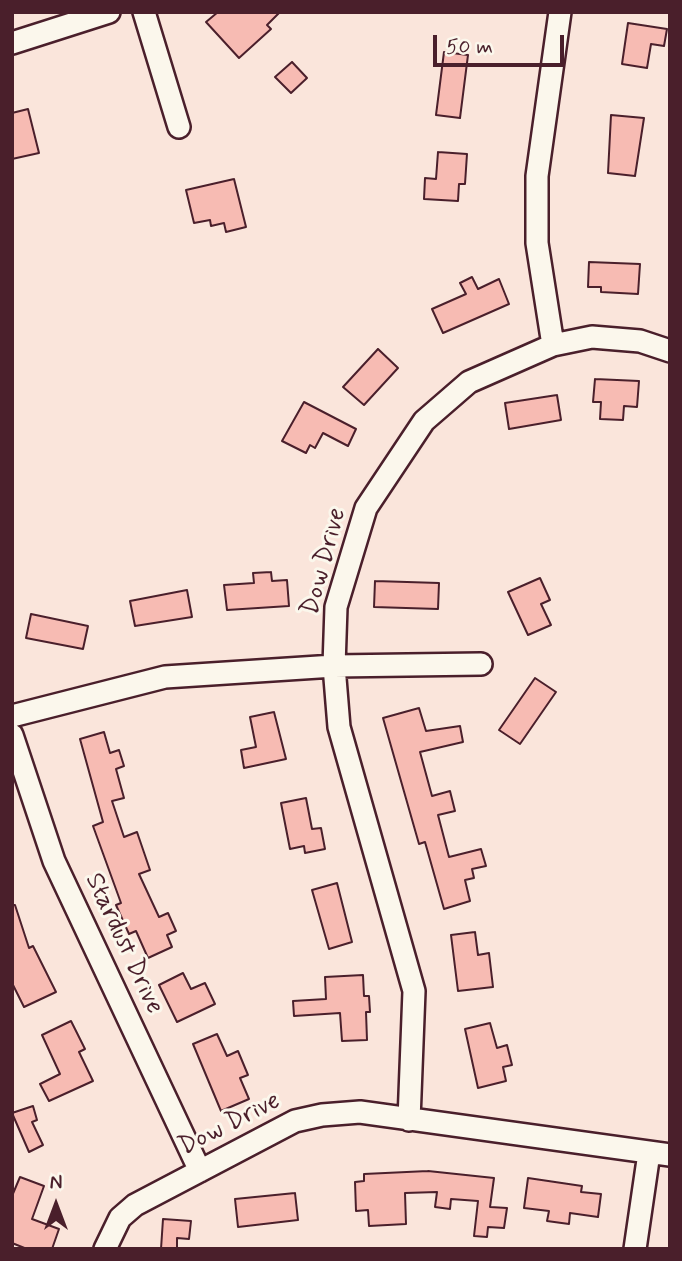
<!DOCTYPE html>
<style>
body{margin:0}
#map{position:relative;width:682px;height:1261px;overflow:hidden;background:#fae5db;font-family:Mynerve,sans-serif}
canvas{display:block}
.frame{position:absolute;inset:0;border:14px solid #4a1f2b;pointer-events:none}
.north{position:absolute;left:21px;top:1170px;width:70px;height:70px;-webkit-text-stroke:5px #fbf7ec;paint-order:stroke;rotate:0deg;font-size:19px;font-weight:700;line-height:28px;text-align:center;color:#4a1f2b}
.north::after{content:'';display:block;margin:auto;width:24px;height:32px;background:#4a1f2b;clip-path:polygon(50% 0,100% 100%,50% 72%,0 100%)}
.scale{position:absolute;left:433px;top:35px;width:131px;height:32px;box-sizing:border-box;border:4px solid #4a1f2b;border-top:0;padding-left:9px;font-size:21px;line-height:24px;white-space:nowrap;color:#4a1f2b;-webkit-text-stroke:5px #fbf7ec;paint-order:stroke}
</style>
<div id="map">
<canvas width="682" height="1261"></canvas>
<div class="frame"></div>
<div class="north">N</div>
<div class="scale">50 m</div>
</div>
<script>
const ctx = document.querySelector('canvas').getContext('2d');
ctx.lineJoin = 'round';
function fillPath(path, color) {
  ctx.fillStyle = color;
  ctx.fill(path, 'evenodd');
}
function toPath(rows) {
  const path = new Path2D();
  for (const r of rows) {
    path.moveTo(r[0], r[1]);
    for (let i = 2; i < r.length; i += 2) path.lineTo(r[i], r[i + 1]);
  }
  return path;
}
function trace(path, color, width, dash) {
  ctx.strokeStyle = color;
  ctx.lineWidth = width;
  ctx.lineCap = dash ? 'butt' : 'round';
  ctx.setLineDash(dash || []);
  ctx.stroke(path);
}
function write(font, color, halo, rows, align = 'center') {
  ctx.font = font + ' Mynerve,sans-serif';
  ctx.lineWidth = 6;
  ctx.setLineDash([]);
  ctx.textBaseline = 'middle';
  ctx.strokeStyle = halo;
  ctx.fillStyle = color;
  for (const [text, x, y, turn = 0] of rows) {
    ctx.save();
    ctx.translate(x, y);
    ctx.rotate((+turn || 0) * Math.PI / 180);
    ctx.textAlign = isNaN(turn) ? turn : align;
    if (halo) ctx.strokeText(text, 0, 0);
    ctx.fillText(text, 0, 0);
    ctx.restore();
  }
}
const building = toPath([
 [218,12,280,12,267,25,271,29,239,58,206,22,218,12],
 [628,23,667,29,664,46,651,44,647,68,622,64,628,23],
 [444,52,468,55,460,118,436,115,444,52],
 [292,62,307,78,291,93,275,77,292,62],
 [28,109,39,153,12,159,12,113,28,109],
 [611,115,644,118,635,176,608,173,611,115],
 [438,152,467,154,465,184,459,184,458,201,424,199,425,178,436,179,438,152],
 [234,179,246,227,226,232,224,223,211,226,210,220,194,223,186,190,234,179],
 [589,262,640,264,638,294,601,292,601,287,588,287,589,262],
 [472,277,478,289,499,279,509,304,443,333,432,309,466,294,460,283,472,277],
 [378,349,398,368,364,405,343,387,378,349],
 [595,379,639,381,637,407,624,406,623,420,600,419,601,402,593,402,595,379],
 [557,395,561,420,509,429,505,403,557,395],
 [304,402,356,429,348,446,323,433,315,448,310,445,306,453,282,441,304,402],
 [271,572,272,581,287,580,289,606,227,610,224,585,254,583,253,573,271,572],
 [540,578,550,600,541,604,551,625,528,635,508,592,540,578],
 [375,581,439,583,438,609,374,607,375,581],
 [187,590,192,617,135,626,130,601,187,590],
 [31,614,88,626,83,649,26,638,31,614],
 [535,678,556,692,520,744,499,730,535,678],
 [419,708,426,731,460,726,463,742,420,752,432,796,450,791,455,811,438,815,449,857,481,849,486,866,472,869,474,878,465,880,470,901,444,909,425,842,419,844,383,718,419,708],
 [274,712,286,759,244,768,241,750,256,747,250,717,274,712],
 [104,732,110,753,119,750,124,766,116,769,124,798,112,801,124,837,137,832,150,870,139,874,159,917,168,913,176,931,167,935,172,947,148,958,136,931,129,934,116,905,121,903,93,826,103,822,80,739,104,732],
 [306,798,312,829,321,828,325,849,305,853,304,846,290,849,281,803,306,798],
 [337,883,352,942,329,949,312,890,337,883],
 [12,905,15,905,29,948,33,946,56,992,24,1007,12,983,12,905],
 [475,932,478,955,489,953,493,987,458,991,451,935,475,932],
 [183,973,191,989,205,983,215,1004,177,1022,159,985,183,973],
 [363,975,364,996,369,996,370,1012,366,1012,367,1040,342,1041,340,1013,294,1016,293,1001,326,999,325,977,363,975],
 [71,1021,85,1049,79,1052,93,1081,49,1101,40,1084,60,1074,42,1035,71,1021],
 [490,1023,497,1048,507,1045,512,1065,503,1067,506,1081,478,1088,465,1029,490,1023],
 [217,1034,227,1056,238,1051,248,1075,240,1078,249,1099,221,1111,193,1044,217,1034],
 [33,1106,37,1120,32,1122,43,1145,29,1152,12,1113,33,1106],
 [428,1171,494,1178,490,1207,507,1208,504,1228,488,1227,487,1237,474,1236,478,1201,451,1199,450,1209,435,1207,437,1192,405,1193,406,1224,369,1226,368,1210,356,1211,355,1182,364,1181,364,1174,428,1171],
 [20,1177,44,1186,32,1219,59,1229,52,1249,27,1249,12,1243,12,1196,20,1177],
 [528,1178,582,1186,581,1192,601,1194,598,1217,570,1213,569,1224,547,1221,549,1211,524,1208,528,1178],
 [295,1193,298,1220,238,1227,235,1199,295,1193],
 [163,1219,191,1221,189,1239,177,1238,177,1249,161,1249,163,1219]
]);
fillPath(building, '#f7bbb3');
trace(building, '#4a1f2b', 2);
const minor = toPath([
 [144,12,179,127],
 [12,43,109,12],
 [553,345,537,243,537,176,560,12],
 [12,716,165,677,334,666,481,664],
 [12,735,54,861,200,1171],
 [409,1120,414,991,339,727,334,666,336,607,366,508,424,421,469,382,553,345,592,337,640,341,670,351],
 [105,1249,120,1218,135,1205,295,1121,322,1115,360,1112,670,1155],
 [635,1249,649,1153]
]);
trace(minor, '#4a1f2b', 26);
trace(minor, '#fbf7ec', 21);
write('26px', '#4a1f2b', '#fbf7ec', [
 ["Dow Drive",325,562,-75],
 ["Stardust Drive",123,944,65],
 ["Dow Drive",230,1125,-27]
]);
</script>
